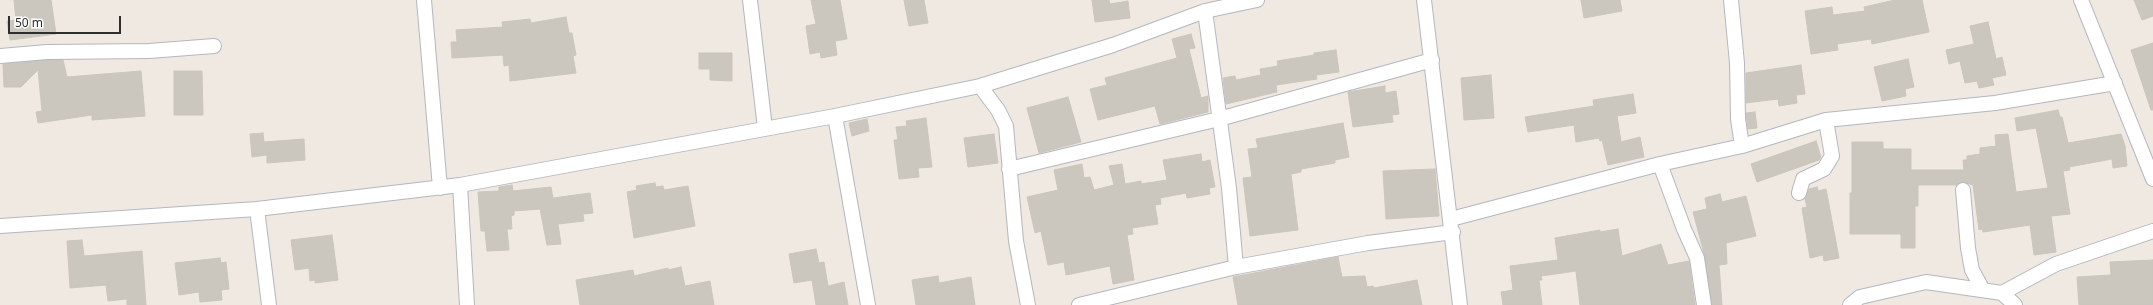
<!DOCTYPE html>
<style>
body{margin:0}
#map{position:relative;width:2153px;height:305px;overflow:hidden;background:#efe9e1;font-family:"Noto Sans",sans-serif}
canvas{display:block}
.scale{position:absolute;left:8px;top:16px;width:113px;height:18px;box-sizing:border-box;border:2px solid #2e2e2e;border-top:0;padding-left:5px;font-size:12px;line-height:14px;white-space:nowrap;color:#2e2e2e;-webkit-text-stroke:3px #fff;paint-order:stroke}
</style>
<div id="map">
<canvas width="2153" height="305"></canvas>
<div class="scale">50 m</div>
</div>
<script>
const ctx = document.querySelector('canvas').getContext('2d');
ctx.lineJoin = 'round';
function fillPath(path, color) {
  ctx.fillStyle = color;
  ctx.fill(path, 'evenodd');
}
function toPath(rows) {
  const path = new Path2D();
  for (const r of rows) {
    path.moveTo(r[0], r[1]);
    for (let i = 2; i < r.length; i += 2) path.lineTo(r[i], r[i + 1]);
  }
  return path;
}
function trace(path, color, width, dash) {
  ctx.strokeStyle = color;
  ctx.lineWidth = width;
  ctx.lineCap = dash ? 'butt' : 'round';
  ctx.setLineDash(dash || []);
  ctx.stroke(path);
}
const building = toPath([
 [14,0,51,0,56,34,10,40,7,21,16,20,14,0],
 [811,0,840,0,847,39,835,41,837,55,821,58,820,52,810,54,806,26,816,24,811,0],
 [904,0,924,0,928,23,909,26,904,0],
 [1092,0,1109,0,1110,4,1128,1,1130,18,1095,22,1092,0],
 [1581,0,1620,0,1622,11,1584,18,1581,0],
 [1895,0,1922,0,1929,32,1872,44,1871,39,1837,44,1838,50,1811,54,1805,11,1832,7,1833,15,1865,11,1864,7,1895,0],
 [2134,0,2153,0,2153,16,2142,20,2134,0],
 [566,17,569,33,572,33,576,55,573,56,576,73,510,81,509,65,504,66,503,55,452,58,451,42,457,42,456,30,503,27,502,22,530,19,531,23,566,17],
 [1988,22,1996,59,2002,57,2006,75,1992,78,1994,85,1979,88,1977,81,1965,83,1960,61,1949,64,1946,50,1974,44,1970,26,1988,22],
 [1191,34,1195,48,1189,49,1201,98,1208,96,1208,112,1160,124,1155,106,1098,120,1090,89,1107,85,1105,78,1177,58,1172,39,1191,34],
 [2153,43,2153,110,2151,110,2131,50,2153,43],
 [1336,50,1339,72,1316,75,1317,79,1276,85,1277,92,1226,104,1223,78,1235,76,1236,80,1261,75,1260,69,1278,66,1277,61,1314,55,1314,53,1336,50],
 [699,53,732,53,732,81,710,80,710,69,699,69,699,53],
 [1908,59,1914,87,1905,89,1906,96,1882,101,1874,67,1908,59],
 [47,60,63,60,67,77,141,71,145,116,92,120,92,115,38,123,36,112,42,111,38,70,21,87,4,87,3,64,47,60],
 [1801,65,1805,94,1796,95,1797,103,1779,106,1778,99,1746,103,1746,73,1801,65],
 [174,71,202,71,203,115,174,115,174,71],
 [1491,75,1494,118,1464,120,1461,78,1491,75],
 [1385,86,1385,93,1396,91,1399,114,1392,115,1393,122,1353,127,1348,92,1385,86],
 [1633,94,1636,113,1617,116,1621,142,1640,137,1644,157,1608,165,1602,140,1600,141,1599,138,1576,142,1574,125,1528,132,1525,117,1594,106,1593,100,1633,94],
 [1068,97,1081,142,1039,153,1027,108,1068,97],
 [2058,110,2060,117,2062,117,2068,143,2121,134,2125,146,2127,166,2113,168,2112,159,2069,167,2070,170,2063,171,2070,214,2051,216,2056,252,2034,255,2030,225,1983,232,1982,229,1979,230,1973,185,1963,182,1956,185,1918,185,1918,206,1915,206,1915,248,1901,248,1901,234,1850,234,1850,193,1852,193,1852,142,1883,142,1883,149,1911,149,1911,170,1964,170,1963,160,1967,160,1967,156,1980,154,1980,148,1996,146,1995,135,2008,134,2016,192,2048,188,2036,128,2017,131,2015,118,2058,110],
 [1755,112,1757,128,1748,129,1746,113,1755,112],
 [926,118,932,167,918,168,919,177,899,179,894,140,898,140,896,127,907,126,906,121,926,118],
 [867,119,869,131,852,136,849,123,867,119],
 [1343,123,1349,157,1335,160,1335,163,1301,169,1301,172,1291,174,1298,230,1250,236,1243,178,1252,177,1248,149,1258,148,1256,139,1343,123],
 [263,133,264,142,304,139,305,160,267,163,267,155,252,157,250,134,263,133],
 [994,134,998,163,968,167,964,138,994,134],
 [1816,141,1821,157,1819,160,1757,182,1751,164,1816,141],
 [1201,154,1202,162,1210,160,1215,187,1209,188,1210,194,1187,198,1186,193,1160,198,1161,204,1155,205,1158,224,1132,228,1133,234,1127,235,1134,280,1113,284,1110,266,1066,275,1064,262,1048,265,1041,231,1035,233,1027,197,1058,190,1054,170,1082,164,1084,178,1090,177,1094,190,1114,185,1109,166,1122,164,1125,184,1141,181,1141,184,1167,180,1163,160,1201,154],
 [1435,169,1439,216,1386,219,1383,171,1435,169],
 [655,183,656,187,663,186,664,190,688,186,695,226,634,238,627,192,637,190,636,186,655,183],
 [512,185,513,191,551,187,553,198,590,193,593,213,583,214,584,221,558,224,561,244,547,245,540,209,514,211,514,215,511,216,512,229,507,229,509,250,487,251,485,231,481,231,478,192,499,191,499,187,512,185],
 [1817,187,1818,191,1826,189,1839,258,1824,261,1823,255,1810,258,1802,208,1807,207,1805,199,1809,189,1817,187],
 [1720,194,1722,202,1746,196,1756,236,1726,243,1727,264,1719,265,1722,305,1712,305,1705,257,1693,212,1707,209,1705,198,1720,194],
 [1618,229,1622,256,1661,244,1668,265,1689,261,1695,305,1580,305,1576,271,1541,276,1542,280,1539,280,1542,305,1503,305,1501,292,1513,290,1510,266,1558,260,1555,238,1600,230,1600,232,1618,229],
 [332,235,338,280,315,283,315,280,310,281,309,268,295,270,291,240,332,235],
 [82,240,84,256,142,251,146,305,127,305,127,299,108,301,106,285,70,288,67,241,82,240],
 [816,249,819,263,824,262,828,286,844,282,848,305,816,305,812,280,794,283,789,254,816,249],
 [1338,257,1342,277,1365,276,1367,287,1373,286,1374,288,1417,280,1422,305,1238,305,1233,277,1338,257],
 [220,258,221,263,226,262,229,289,221,290,222,300,200,302,199,292,179,295,175,263,220,258],
 [2153,260,2153,305,2079,305,2077,277,2111,275,2110,262,2153,260],
 [681,267,685,286,710,281,714,305,580,305,576,280,633,270,634,276,668,268,668,270,681,267],
 [938,276,939,283,971,277,975,305,916,305,912,280,938,276]
]);
fillPath(building, '#cbc7bf');
trace(building, '#cbc5ba', 1);
const street = toPath([
 [424,0,440,188],
 [750,0,765,128],
 [1424,0,1460,305],
 [1731,0,1737,63,1738,119,1742,146],
 [2081,0,2153,179],
 [1205,11,1229,188,1236,267],
 [0,56,47,52,149,51,214,46],
 [980,86,998,110,1006,126,1016,241,1028,305],
 [835,116,868,305],
 [1660,164,1684,229,1697,258,1704,305],
 [1009,169,1219,119,1432,60],
 [460,185,467,305],
 [1963,190,1968,248,1972,270,1983,290],
 [1799,193,1803,179,1824,169,1832,156,1826,120],
 [257,209,269,305],
 [1451,219,1660,164,1742,146,1826,120,1995,103,2115,83],
 [0,226,257,209,460,185,835,116,980,86,1113,45,1205,11,1257,0],
 [2002,293,2015,305],
 [1079,305,1236,267,1368,243,1453,232],
 [1850,305,1860,297,1926,282,2002,293,2056,264,2153,231]
]);
trace(street, '#b4b7c1', 16);
trace(street, '#fff', 14);
</script>
